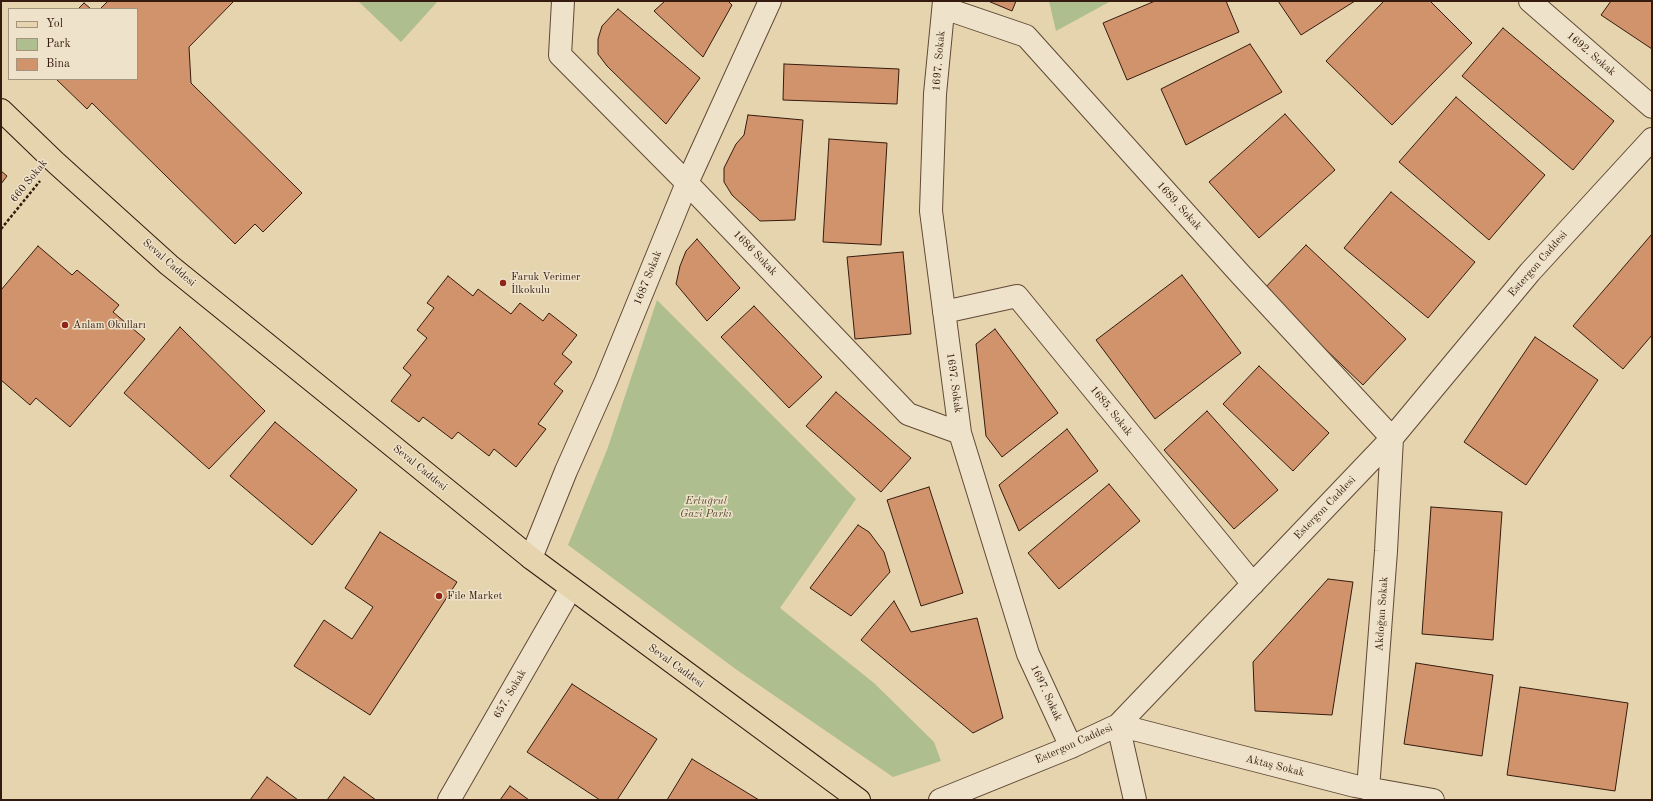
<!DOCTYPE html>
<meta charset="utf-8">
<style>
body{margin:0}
#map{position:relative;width:1653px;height:801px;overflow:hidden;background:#e5d4ad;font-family:"Old Standard TT",serif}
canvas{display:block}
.frame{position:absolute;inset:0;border:2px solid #351b0f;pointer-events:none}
.legend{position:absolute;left:8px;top:8px;width:130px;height:72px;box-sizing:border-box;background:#eee3ca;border:1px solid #a4937f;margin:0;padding:5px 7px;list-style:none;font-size:12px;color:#351b0f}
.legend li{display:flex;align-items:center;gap:8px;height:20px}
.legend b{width:20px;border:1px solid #a4937f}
</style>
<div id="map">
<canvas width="1653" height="801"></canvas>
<div class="frame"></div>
<ul class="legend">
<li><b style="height:5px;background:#e5d4ad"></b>Yol</li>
<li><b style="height:11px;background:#afbe8e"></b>Park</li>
<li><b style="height:11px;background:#d1936b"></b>Bina</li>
</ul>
</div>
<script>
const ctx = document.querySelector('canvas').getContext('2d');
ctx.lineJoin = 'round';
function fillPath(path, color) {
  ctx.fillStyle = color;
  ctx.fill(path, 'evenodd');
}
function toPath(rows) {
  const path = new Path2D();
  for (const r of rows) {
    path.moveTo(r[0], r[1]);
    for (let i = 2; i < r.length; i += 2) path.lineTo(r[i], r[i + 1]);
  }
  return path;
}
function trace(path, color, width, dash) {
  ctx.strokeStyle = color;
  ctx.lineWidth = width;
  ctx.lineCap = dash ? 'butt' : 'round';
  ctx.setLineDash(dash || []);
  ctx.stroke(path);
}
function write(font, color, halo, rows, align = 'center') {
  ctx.font = font + ' "Old Standard TT",serif';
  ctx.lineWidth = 3;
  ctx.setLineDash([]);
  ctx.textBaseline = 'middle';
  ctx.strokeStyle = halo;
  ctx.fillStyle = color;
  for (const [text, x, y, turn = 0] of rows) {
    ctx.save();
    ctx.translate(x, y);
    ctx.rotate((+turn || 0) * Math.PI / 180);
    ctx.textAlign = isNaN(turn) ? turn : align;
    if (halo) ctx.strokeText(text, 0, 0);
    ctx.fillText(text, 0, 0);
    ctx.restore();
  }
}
fillPath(toPath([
 [358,1,438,1,401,42],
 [1049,1,1111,1,1056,31],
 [657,300,856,499,780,608,874,683,934,742,941,761,893,777,737,670,568,545,607,450]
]), '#afbe8e');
const building = toPath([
 [108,1,234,1,189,47,191,83,302,193,263,232,255,224,235,244,92,103,87,109,56,79,137,79,137,9,100,9,108,1],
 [665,1,728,1,732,5,703,57,654,11,665,1],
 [988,1,1016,1,1012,11,988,1],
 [1155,1,1226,1,1239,32,1127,80,1103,23,1155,1],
 [1278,1,1355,1,1301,35,1278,1],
 [1384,1,1430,1,1472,43,1392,125,1326,61,1384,1],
 [1611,1,1652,1,1652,49,1601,15,1611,1],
 [84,3,91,9,78,9,84,3],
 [618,9,700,78,666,124,607,66,598,54,598,39,602,26,618,9],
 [1503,28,1614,121,1573,170,1462,76,1503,28],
 [1250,44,1282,92,1186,145,1161,89,1250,44],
 [784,64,899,69,897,104,783,100,784,64],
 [1456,97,1545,175,1489,240,1399,162,1456,97],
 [1285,114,1335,170,1259,238,1209,182,1285,114],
 [748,115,803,120,795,220,760,221,732,195,724,182,724,168,736,144,744,135,748,115],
 [829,139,887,143,881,245,823,242,829,139],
 [1,171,7,176,1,184,1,171],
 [1391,192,1475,262,1428,318,1344,248,1391,192],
 [1652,234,1652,335,1623,369,1573,326,1652,234],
 [697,239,740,288,707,321,676,284,680,266,686,251,697,239],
 [1306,245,1406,339,1363,385,1263,290,1306,245],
 [38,246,72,275,77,270,119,305,113,312,145,339,70,427,36,398,30,405,1,380,1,290,38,246],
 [903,252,911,334,855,339,847,257,903,252],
 [1182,275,1241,353,1155,419,1096,340,1182,275],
 [448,276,473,296,478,289,511,314,520,303,543,321,549,313,577,335,562,354,572,362,554,384,563,391,538,424,546,429,516,467,494,449,489,456,458,432,452,439,423,417,419,422,391,401,411,375,403,368,427,338,417,330,434,308,427,303,448,276],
 [754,306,822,377,789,408,721,337,754,306],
 [180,327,265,411,209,469,124,393,180,327],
 [995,329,1058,413,1002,457,986,436,976,344,995,329],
 [1535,337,1598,380,1526,485,1464,442,1535,337],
 [1259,366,1329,433,1293,471,1223,404,1259,366],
 [836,392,911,458,881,492,806,426,836,392],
 [1207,411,1278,490,1234,529,1164,450,1207,411],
 [275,422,357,490,312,545,230,476,275,422],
 [1067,429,1098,471,1019,531,999,485,1067,429],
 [1109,484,1140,521,1059,589,1028,553,1109,484],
 [929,487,963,593,921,606,887,500,929,487],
 [1431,507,1502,512,1493,640,1422,634,1431,507],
 [858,525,869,532,884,552,890,572,851,616,810,588,858,525],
 [380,532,457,582,370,715,294,666,324,620,352,639,373,607,345,588,380,532],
 [1328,579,1353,582,1332,715,1255,711,1253,662,1328,579],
 [894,601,911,632,977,618,1003,718,973,733,861,640,894,601],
 [1416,663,1493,675,1482,756,1404,744,1416,663],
 [572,684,657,739,617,800,600,800,527,752,572,684],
 [1520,687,1628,703,1615,791,1507,775,1520,687],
 [692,759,759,800,667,800,692,759],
 [267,777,298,800,250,800,267,777],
 [344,777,376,800,327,800,344,777],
 [510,786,529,800,500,800,510,786]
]);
fillPath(building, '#d1936b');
trace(building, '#351b0f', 1);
const minor = toPath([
 [563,1,560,55,687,183,908,414,960,433],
 [944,1,935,94,931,211,960,433,1028,654,1071,747],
 [1530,1,1652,107],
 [944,8,1026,36,1241,275,1392,438,1386,551,1368,789],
 [944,312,1017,296,1253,584],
 [531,558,566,471,606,381,687,183,770,1],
 [449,800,571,588],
 [940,800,1071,747,1118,725,1392,438,1530,272,1652,139],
 [1135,800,1118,725,1355,786,1433,800]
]);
const major = toPath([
 [1,110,55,162,169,265,531,558,859,800]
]);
trace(minor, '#614936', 24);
trace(major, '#351b0f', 24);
trace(toPath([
 [1,229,40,181]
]), '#351b0f', 2.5, [3, 2]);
trace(minor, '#eee3ca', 22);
trace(major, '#e5d4ad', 22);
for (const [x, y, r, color] of [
 [503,283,4,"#8f2418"],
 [65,325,4,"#8f2418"],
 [439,596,4,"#8f2418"]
]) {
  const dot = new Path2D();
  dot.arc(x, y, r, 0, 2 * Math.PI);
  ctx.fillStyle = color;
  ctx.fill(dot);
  trace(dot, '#eee3ca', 1.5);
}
write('11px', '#351b0f', '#eee3ca', [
 ["1692. Sokak",1591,54,41],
 ["1697. Sokak",939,61,-85],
 ["660 Sokak",29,181,-51],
 ["1689. Sokak",1179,206,48],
 ["1686 Sokak",755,253,46],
 ["Seval Caddesi",169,263,41],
 ["Estergon Caddesi",1538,264,-49],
 ["1687 Sokak",648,278,-68],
 ["1697. Sokak",954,383,82],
 ["1685. Sokak",1111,411,51],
 ["Seval Caddesi",420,468,39],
 ["Estergon Caddesi",1325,508,-46],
 ["Akdoğan Sokak",1382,614,-86],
 ["Seval Caddesi",676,666,36],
 ["1697. Sokak",1046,693,65],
 ["657. Sokak",510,694,-60],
 ["Estergon Caddesi",1074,744,-24],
 ["Aktaş Sokak",1275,766,14]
]);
write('11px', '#351b0f', '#eee3ca', [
 ["Faruk Verimer",511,277],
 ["İlkokulu",511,290],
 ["Anlam Okulları",73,325],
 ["File Market",447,596]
], 'left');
write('italic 11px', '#5a4c35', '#eee3ca', [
 ["Ertuğrul",706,501],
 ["Gazi Parkı",706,514]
]);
</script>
